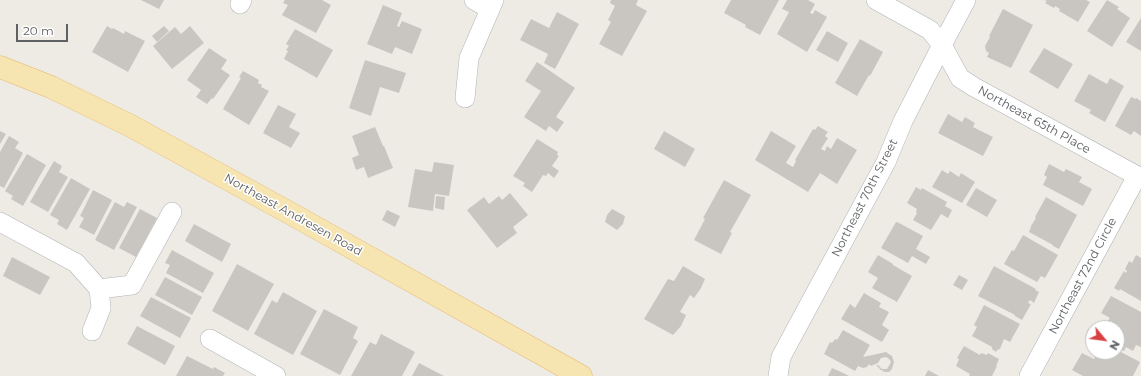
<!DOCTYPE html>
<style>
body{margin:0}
#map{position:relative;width:1141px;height:376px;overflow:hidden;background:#eeebe5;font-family:Montserrat,sans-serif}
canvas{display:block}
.north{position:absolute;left:1085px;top:320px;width:40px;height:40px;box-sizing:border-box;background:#fff;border:1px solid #bec0c1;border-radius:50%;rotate:119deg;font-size:11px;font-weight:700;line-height:16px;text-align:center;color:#5d6164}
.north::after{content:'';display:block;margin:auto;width:14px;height:18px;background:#d94042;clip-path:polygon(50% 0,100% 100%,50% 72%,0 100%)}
.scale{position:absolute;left:16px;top:24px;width:52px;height:18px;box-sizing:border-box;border:2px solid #5d6164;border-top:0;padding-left:5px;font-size:12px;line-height:14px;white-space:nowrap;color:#5d6164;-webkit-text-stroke:3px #fff;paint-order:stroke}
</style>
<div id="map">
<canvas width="1141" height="376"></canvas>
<div class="north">N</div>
<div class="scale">20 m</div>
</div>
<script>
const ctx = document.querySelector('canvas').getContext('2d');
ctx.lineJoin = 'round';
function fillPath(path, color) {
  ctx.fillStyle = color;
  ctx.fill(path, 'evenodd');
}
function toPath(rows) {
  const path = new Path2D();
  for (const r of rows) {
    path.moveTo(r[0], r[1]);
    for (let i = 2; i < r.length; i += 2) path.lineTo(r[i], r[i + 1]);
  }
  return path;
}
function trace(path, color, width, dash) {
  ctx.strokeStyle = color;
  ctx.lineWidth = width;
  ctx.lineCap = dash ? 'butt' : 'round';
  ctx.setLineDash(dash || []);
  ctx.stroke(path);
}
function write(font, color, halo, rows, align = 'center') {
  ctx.font = font + ' Montserrat,sans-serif';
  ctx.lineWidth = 3;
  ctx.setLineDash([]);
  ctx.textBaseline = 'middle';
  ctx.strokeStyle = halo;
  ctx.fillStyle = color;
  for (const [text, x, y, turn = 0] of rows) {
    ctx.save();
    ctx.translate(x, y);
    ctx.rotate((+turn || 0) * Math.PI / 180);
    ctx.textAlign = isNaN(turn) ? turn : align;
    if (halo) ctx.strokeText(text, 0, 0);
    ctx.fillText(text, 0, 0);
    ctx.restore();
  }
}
fillPath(toPath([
 [141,0,164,0,159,9],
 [285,0,322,0,331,5,316,33,282,15,288,5,283,3],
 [611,0,638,0,636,5,647,11,622,56,599,44,611,22,608,20,615,6,610,3],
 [731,0,779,0,760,35,745,27,746,25,724,13],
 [787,0,808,0,815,4,810,13,813,14,815,10,827,17,807,52,777,34,789,12,782,9],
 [1044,0,1086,0,1090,2,1078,22,1059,11,1060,9,1055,6,1054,8,1045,3,1047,1],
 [1107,0,1119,7,1117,9,1130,18,1112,47,1087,31],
 [383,5,402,13,397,26,399,27,402,21,422,29,412,54,395,47,392,54,367,44],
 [1003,9,1033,25,1011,68,987,57,989,53,986,51,985,46,990,37,989,36],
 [557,12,579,24,555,69,544,63,548,54,520,40,531,19,549,28],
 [1141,18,1141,51,1126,42],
 [107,26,112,29,113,28,124,34,125,31,145,41,128,72,92,52],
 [164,26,169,31,157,42,152,36],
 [190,26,204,43,172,69,153,46,175,27,181,34],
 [295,29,333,50,317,78,284,59,288,51,286,50,289,46,286,44],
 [827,31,848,43,838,62,816,50],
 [860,39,883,52,870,76,869,75,857,96,835,83],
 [209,48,227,60,221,69,230,75,213,99,212,98,207,104,196,97,201,90,187,80],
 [1044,48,1073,64,1058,89,1029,72],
 [365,60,406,73,399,93,380,87,371,116,349,108],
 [537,62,575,88,556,117,564,122,557,132,549,126,546,131,524,117,541,91,525,81],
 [243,71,259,80,258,83,262,85,261,87,269,91,249,125,223,109,241,78,239,77],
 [1089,74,1107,84,1110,78,1124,86,1105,122,1089,113,1091,110,1074,101],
 [1131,97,1136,99,1136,98,1141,101,1141,136,1134,131,1131,135,1115,126],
 [278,105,296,114,289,127,300,133,291,148,263,133],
 [948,114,962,122,965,117,975,123,973,127,993,137,983,156,938,133],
 [818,126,828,132,825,136,828,138,821,149,825,151,827,146,831,149,837,138,857,150,837,184,820,173,808,192,755,160,771,131,796,146,786,163,793,167,796,161,795,160,813,129,815,130],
 [375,127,383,146,384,146,393,168,368,178,364,167,356,170,352,158,359,155,352,136],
 [0,131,6,134,0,144],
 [664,131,695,149,685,167,654,149],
 [9,136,19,142,15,148,23,153,4,188,0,186,0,152],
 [537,139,558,152,557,155,559,156,552,166,559,171,554,178,548,173,546,176,543,175,532,192,523,186,525,183,513,176],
 [27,154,46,165,23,206,11,199,13,196,5,191],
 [54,161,62,166,59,172,68,177,48,212,30,202],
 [434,162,454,165,449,196,435,194,433,211,408,207,415,169,432,172],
 [1049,164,1064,172,1066,169,1082,177,1079,182,1092,189,1083,206,1043,185,1047,177,1044,175],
 [942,170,948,174,950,171,959,177,961,173,975,182,962,203,932,187],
 [71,178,90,189,67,230,57,224,59,220,50,215],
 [724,180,751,195,730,232,732,233,721,254,694,240,705,219,703,218],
 [916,187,921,190,922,188,947,202,945,206,952,210,948,218,941,214,931,230,913,220,917,213,916,212,917,209,907,203],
 [976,188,997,200,987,217,966,205],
 [93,190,112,200,94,235,79,227,84,218,80,216],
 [510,193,528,215,513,227,517,233,497,248,467,210,484,197,489,204,499,196,502,200],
 [436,196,445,197,444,210,435,208],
 [1046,197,1077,215,1059,249,1053,246,1053,245,1029,232,1031,227,1031,226,1036,218,1035,217],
 [115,202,124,207,127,202,137,207,114,250,95,240],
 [140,209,157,218,136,257,119,248],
 [612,209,625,216,623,224,617,230,605,222,607,215],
 [387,210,400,216,395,227,382,220],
 [896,222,899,223,923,236,916,249,930,257,926,264,912,256,908,263,881,248],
 [194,224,231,244,222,262,185,241],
 [1023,235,1058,255,1045,278,1041,276,1037,282,1004,264,1012,250,1014,251],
 [172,250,214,273,203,293,166,273,170,265,165,263],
 [878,255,893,264,893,265,912,276,897,302,872,288,878,278,868,272],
 [1136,255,1141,258,1141,301,1120,289,1119,291,1114,288,1124,271,1126,273,1127,271,1125,269,1129,261,1132,263],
 [12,257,50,277,40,295,3,276],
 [237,264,274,284,248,331,212,311],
 [683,266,705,279,701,288,694,298,690,295,680,312,686,315,681,326,673,335,644,319,668,279,674,281],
 [994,266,1036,289,1035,290,1039,292,1034,303,1030,300,1028,303,1031,304,1022,320,1015,316,1015,315,978,296],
 [959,275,968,280,962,290,953,285],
 [165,277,202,297,192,315,155,295],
 [283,292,317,311,293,355,254,334,272,300,277,303],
 [864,293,881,303,879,307,889,312,882,325,889,330,882,342,841,319,850,304,855,308],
 [1111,296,1141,312,1141,347,1136,345,1133,351,1126,347,1124,351,1117,347,1117,328,1099,328,1104,320,1107,322,1110,318,1101,313],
 [151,297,191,318,180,338,140,316],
 [984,305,1020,324,1010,342,1004,339,1000,349,997,350,996,352,992,349,992,347,972,336,977,327,974,325],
 [324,309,358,327,353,338,358,341,340,375,300,354],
 [137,326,175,346,165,365,127,344],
 [843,330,870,345,863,357,886,352,892,356,894,362,892,369,889,372,885,372,881,370,876,365,878,365,877,364,882,369,887,369,891,362,889,359,886,357,881,358,878,363,871,366,869,364,867,367,863,368,858,366,855,371,824,354,830,342,832,343,835,339,837,340],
 [381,334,415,352,402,376,351,376,370,342,376,345],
 [964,346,980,355,981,353,987,355,988,353,999,359,996,366,997,366,992,376,969,376,970,374,956,366,959,359,957,358],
 [1117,350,1140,362,1133,376,1083,376,1072,370,1082,353,1094,359,1096,356,1092,354,1093,352,1117,352],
 [187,356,213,369,214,367,225,373,223,376,176,376],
 [419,363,444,376,412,376],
 [832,368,841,372,849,376,828,376],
 [928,370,939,376,925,376]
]), '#c9c6c2');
const minor = toPath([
 [474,0,490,9],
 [876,0,930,30,942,45,960,78,974,87,1141,178],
 [240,4,242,0],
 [465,98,469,58,494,0],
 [0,222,76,263,99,289],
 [99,289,132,285,172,212],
 [92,331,101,308,99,289],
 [210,339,276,376],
 [778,376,781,357,886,162,903,121,942,45,966,0],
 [1029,376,1137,176]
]);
const major = toPath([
 [0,67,51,87,131,126,297,217,581,376]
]);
trace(minor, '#b0b3b6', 20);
trace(major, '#e4b668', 23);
trace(minor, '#fff', 19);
trace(major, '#f7e5b1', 22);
write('12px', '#5d6164', '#fff', [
 ["Northeast 65th Place",1034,120,29],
 ["Northeast 70th Street",865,198,-63],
 ["Northeast Andresen Road",293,215,29],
 ["Northeast 72nd Circle",1083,276,-62]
]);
</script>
